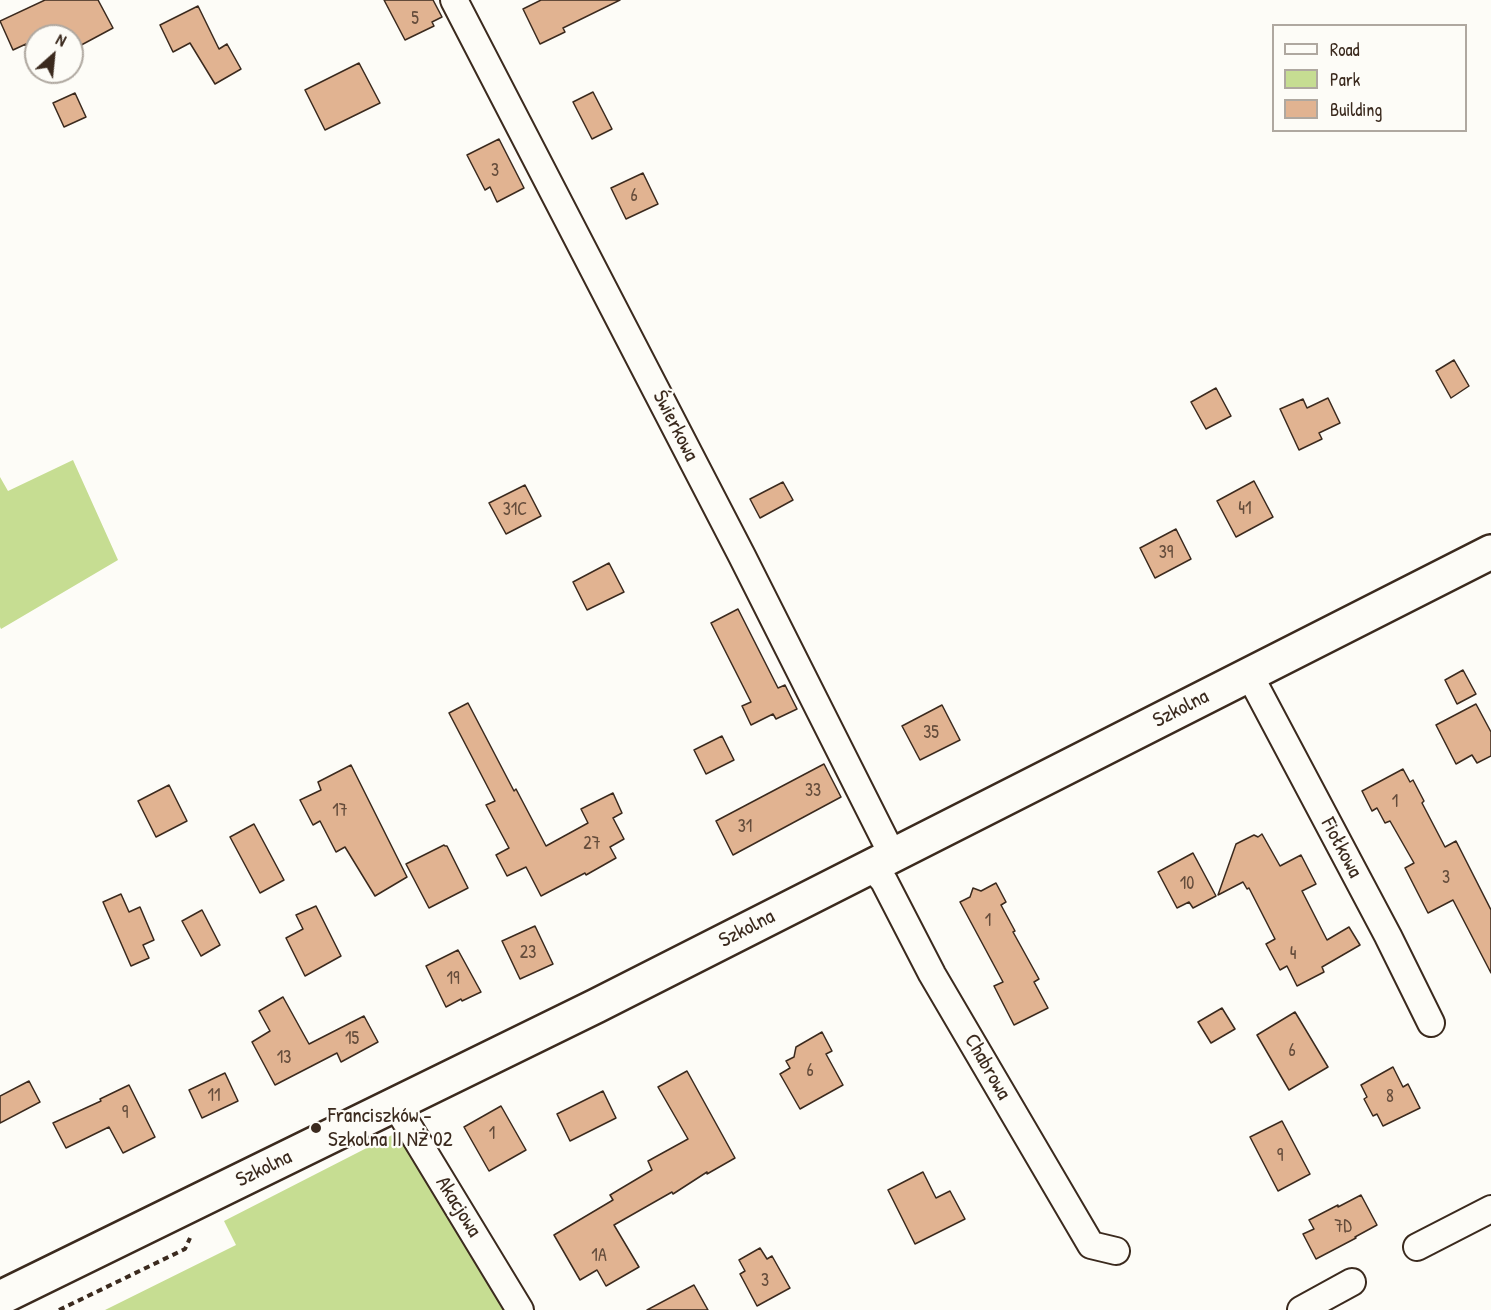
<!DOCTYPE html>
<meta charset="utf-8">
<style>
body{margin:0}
#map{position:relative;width:1491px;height:1310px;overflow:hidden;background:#fdfcf7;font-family:"Patrick Hand",sans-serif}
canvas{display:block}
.legend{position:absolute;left:1272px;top:24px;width:195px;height:108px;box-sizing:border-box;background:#fdfcf7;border:2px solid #afa8a0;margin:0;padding:8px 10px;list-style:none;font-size:18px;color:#3b2a1e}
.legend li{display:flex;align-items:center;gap:12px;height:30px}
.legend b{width:30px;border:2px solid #afa8a0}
.north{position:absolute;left:24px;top:24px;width:60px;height:60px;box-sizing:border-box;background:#fdfcf7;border:2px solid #afa8a0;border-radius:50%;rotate:27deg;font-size:16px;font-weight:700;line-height:24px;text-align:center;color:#3b2a1e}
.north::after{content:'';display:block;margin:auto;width:21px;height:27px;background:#3b2a1e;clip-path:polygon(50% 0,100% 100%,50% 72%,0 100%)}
</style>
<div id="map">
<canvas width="1491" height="1310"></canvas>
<ul class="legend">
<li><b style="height:8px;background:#fdfcf7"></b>Road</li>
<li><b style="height:16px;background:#c6dd92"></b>Park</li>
<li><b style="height:16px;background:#e1b391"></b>Building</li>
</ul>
<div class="north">N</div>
</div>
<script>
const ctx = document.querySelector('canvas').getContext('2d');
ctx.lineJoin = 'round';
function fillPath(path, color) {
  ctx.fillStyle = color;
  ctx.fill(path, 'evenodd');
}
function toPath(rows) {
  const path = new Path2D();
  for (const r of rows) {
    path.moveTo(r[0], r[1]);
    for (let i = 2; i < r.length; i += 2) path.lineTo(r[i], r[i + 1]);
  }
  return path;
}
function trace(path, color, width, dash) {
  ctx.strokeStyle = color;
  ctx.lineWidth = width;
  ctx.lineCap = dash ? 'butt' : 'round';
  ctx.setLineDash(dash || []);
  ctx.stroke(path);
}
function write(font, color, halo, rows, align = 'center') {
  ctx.font = font + ' "Patrick Hand",sans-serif';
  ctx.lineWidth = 4.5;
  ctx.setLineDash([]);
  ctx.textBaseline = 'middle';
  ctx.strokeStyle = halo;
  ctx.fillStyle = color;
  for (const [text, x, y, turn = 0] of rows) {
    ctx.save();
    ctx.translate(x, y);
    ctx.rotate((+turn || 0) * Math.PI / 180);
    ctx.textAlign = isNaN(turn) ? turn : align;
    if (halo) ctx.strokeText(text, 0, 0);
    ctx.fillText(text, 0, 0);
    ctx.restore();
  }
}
fillPath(toPath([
 [73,460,118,560,1,629,0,627,0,477,8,491],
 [396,1133,504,1310,105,1310,236,1245,224,1221]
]), '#c6dd92');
const building = toPath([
 [45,0,98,0,113,28,72,50,72,36,36,36,36,50,30,52,26,44,13,50,0,21,45,0],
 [384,0,433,0,442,17,432,22,434,26,405,40,384,0],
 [541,0,620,0,563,28,565,32,540,44,523,9,541,0],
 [198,6,219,49,227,44,241,69,215,84,190,43,173,52,160,25,198,6],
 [359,63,380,103,325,130,305,90,359,63],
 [593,92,612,129,592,139,573,102,593,92],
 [75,93,86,117,64,127,53,103,75,93],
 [499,139,524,188,497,202,490,187,485,190,467,155,499,139],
 [643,173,658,204,626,219,611,188,643,173],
 [1454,360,1469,386,1451,398,1436,371,1454,360],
 [1216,388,1231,416,1206,429,1191,402,1216,388],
 [1328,398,1340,423,1319,433,1322,439,1299,450,1280,409,1303,399,1307,408,1328,398],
 [1254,481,1273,517,1236,537,1217,501,1254,481],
 [783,482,793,500,760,518,750,499,783,482],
 [525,485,541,516,506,534,489,503,525,485],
 [1176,529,1191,559,1155,578,1140,548,1176,529],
 [609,563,624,592,587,610,573,582,609,563],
 [738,609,778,688,785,685,797,709,776,719,773,714,751,725,742,706,751,702,711,623,738,609],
 [1463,670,1476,694,1457,704,1445,680,1463,670],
 [468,703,514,791,516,789,546,846,588,823,581,809,613,793,622,813,613,818,624,839,610,847,616,858,586,875,585,873,541,896,526,867,507,876,496,855,509,848,486,805,495,801,449,713,468,703],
 [1476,704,1491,732,1491,756,1477,763,1472,755,1456,764,1436,725,1476,704],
 [942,705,960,740,920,760,902,726,942,705],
 [722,736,734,760,706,774,694,750,722,736],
 [824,764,841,797,733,855,716,821,824,764],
 [351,765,407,877,375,896,345,847,336,852,320,821,313,825,300,800,321,790,318,782,351,765],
 [1403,769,1410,782,1413,780,1424,801,1422,803,1445,847,1456,841,1491,910,1491,973,1453,900,1428,913,1405,868,1414,863,1390,821,1385,823,1377,808,1372,811,1362,791,1403,769],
 [169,785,187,821,156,837,138,801,169,785],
 [254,824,284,880,260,893,230,837,254,824],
 [1262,834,1280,866,1301,855,1316,884,1302,891,1327,940,1349,927,1360,945,1322,967,1324,972,1297,986,1287,966,1280,970,1266,944,1275,939,1249,888,1247,889,1243,882,1218,895,1236,844,1254,835,1258,837,1262,834],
 [444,845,445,846,447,846,468,888,429,908,406,864,444,845],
 [1193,853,1216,896,1193,908,1189,902,1177,908,1158,872,1193,853],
 [996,883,1006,902,1001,905,1015,931,1013,932,1039,979,1034,982,1048,1008,1014,1025,994,986,1003,982,960,902,970,897,973,888,981,891,996,883],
 [121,894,129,912,140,907,154,940,143,945,149,958,131,966,103,902,121,894],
 [316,906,341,956,305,976,286,938,303,929,296,915,316,906],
 [202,910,220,945,201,956,182,921,202,910],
 [535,926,553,964,520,979,502,941,535,926],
 [458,950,481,992,462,1001,461,999,446,1007,426,966,458,950],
 [283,997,309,1044,364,1016,378,1042,341,1062,337,1053,275,1085,252,1042,270,1031,259,1011,283,997],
 [1222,1008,1235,1029,1211,1043,1198,1022,1222,1008],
 [1295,1012,1328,1067,1289,1090,1257,1035,1295,1012],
 [822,1032,832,1051,826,1054,843,1085,800,1109,780,1074,790,1068,786,1061,794,1057,796,1047,822,1032],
 [1393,1067,1403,1087,1408,1084,1420,1108,1383,1126,1377,1114,1373,1116,1364,1099,1367,1097,1361,1085,1393,1067],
 [687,1071,735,1158,707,1174,707,1172,673,1194,672,1192,614,1225,639,1267,606,1286,597,1270,580,1280,554,1235,613,1200,610,1195,652,1170,648,1161,688,1139,658,1087,687,1071],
 [225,1073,238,1101,202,1118,189,1090,225,1073],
 [29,1081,40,1102,0,1123,0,1096,29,1081],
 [129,1085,155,1137,123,1153,109,1127,66,1148,53,1123,101,1101,100,1099,129,1085],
 [603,1091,616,1118,570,1141,557,1114,603,1091],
 [501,1106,526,1150,489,1171,464,1127,501,1106],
 [1282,1121,1310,1174,1278,1191,1250,1137,1282,1121],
 [923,1172,936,1198,950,1191,965,1219,915,1244,888,1190,923,1172],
 [1361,1195,1377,1225,1355,1237,1356,1238,1316,1259,1303,1234,1314,1229,1309,1220,1338,1205,1338,1207,1361,1195],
 [760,1248,767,1259,772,1256,790,1288,757,1306,740,1274,745,1271,739,1260,760,1248],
 [694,1285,708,1310,647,1310,694,1285]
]);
fillPath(building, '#e1b391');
trace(building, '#3b2a1e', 1.5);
const street = toPath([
 [454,0,742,556,892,854],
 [1249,674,1388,936,1431,1023],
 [871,866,884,881,932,974,1091,1245,1116,1251],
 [395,1104,520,1310],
 [1417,1247,1491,1209],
 [1301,1310,1352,1282]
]);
const secondary = toPath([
 [0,1298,596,1006,1491,552]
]);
trace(street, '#3b2a1e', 30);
trace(secondary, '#3b2a1e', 38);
trace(toPath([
 [59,1310,185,1249,190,1238]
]), '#3b2a1e', 4, [6, 4.5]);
trace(street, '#fdfcf7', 26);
trace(secondary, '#fdfcf7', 33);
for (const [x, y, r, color] of [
 [316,1128,6,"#3b2a1e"]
]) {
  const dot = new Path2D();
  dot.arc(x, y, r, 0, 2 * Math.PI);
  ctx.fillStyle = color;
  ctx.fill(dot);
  trace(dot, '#fdfcf7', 2);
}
write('18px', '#644c3b', null, [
 ["5",415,19],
 ["3",495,171],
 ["6",634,196],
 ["41",1245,509],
 ["31C",515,510],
 ["39",1166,553],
 ["35",931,733],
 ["33",813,791],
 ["1",1395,802],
 ["17",340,811],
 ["31",745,827],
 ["27",592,844],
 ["3",1446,878],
 ["10",1187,884],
 ["1",988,921],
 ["23",528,953],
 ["4",1293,954],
 ["19",453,979],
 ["15",352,1039],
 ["6",1292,1051],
 ["13",284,1058],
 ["6",810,1071],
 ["11",214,1096],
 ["8",1390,1097],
 ["9",125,1113],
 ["1",492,1134],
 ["9",1280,1156],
 ["7D",1343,1227],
 ["1A",599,1256],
 ["3",765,1281]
]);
write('21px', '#3b2a1e', '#fdfcf7', [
 ["Świerkowa",675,426,63],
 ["Szkolna",1181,709,-27],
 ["Fiołkowa",1341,848,62],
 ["Szkolna",747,929,-27],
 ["Chabrowa",987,1067,60],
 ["Szkolna",264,1169,-26],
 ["Akacjowa",458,1207,58]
]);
write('21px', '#3b2a1e', '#fdfcf7', [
 ["Franciszków -",328,1116],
 ["Szkolna II NŻ 02",328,1140]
], 'left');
</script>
